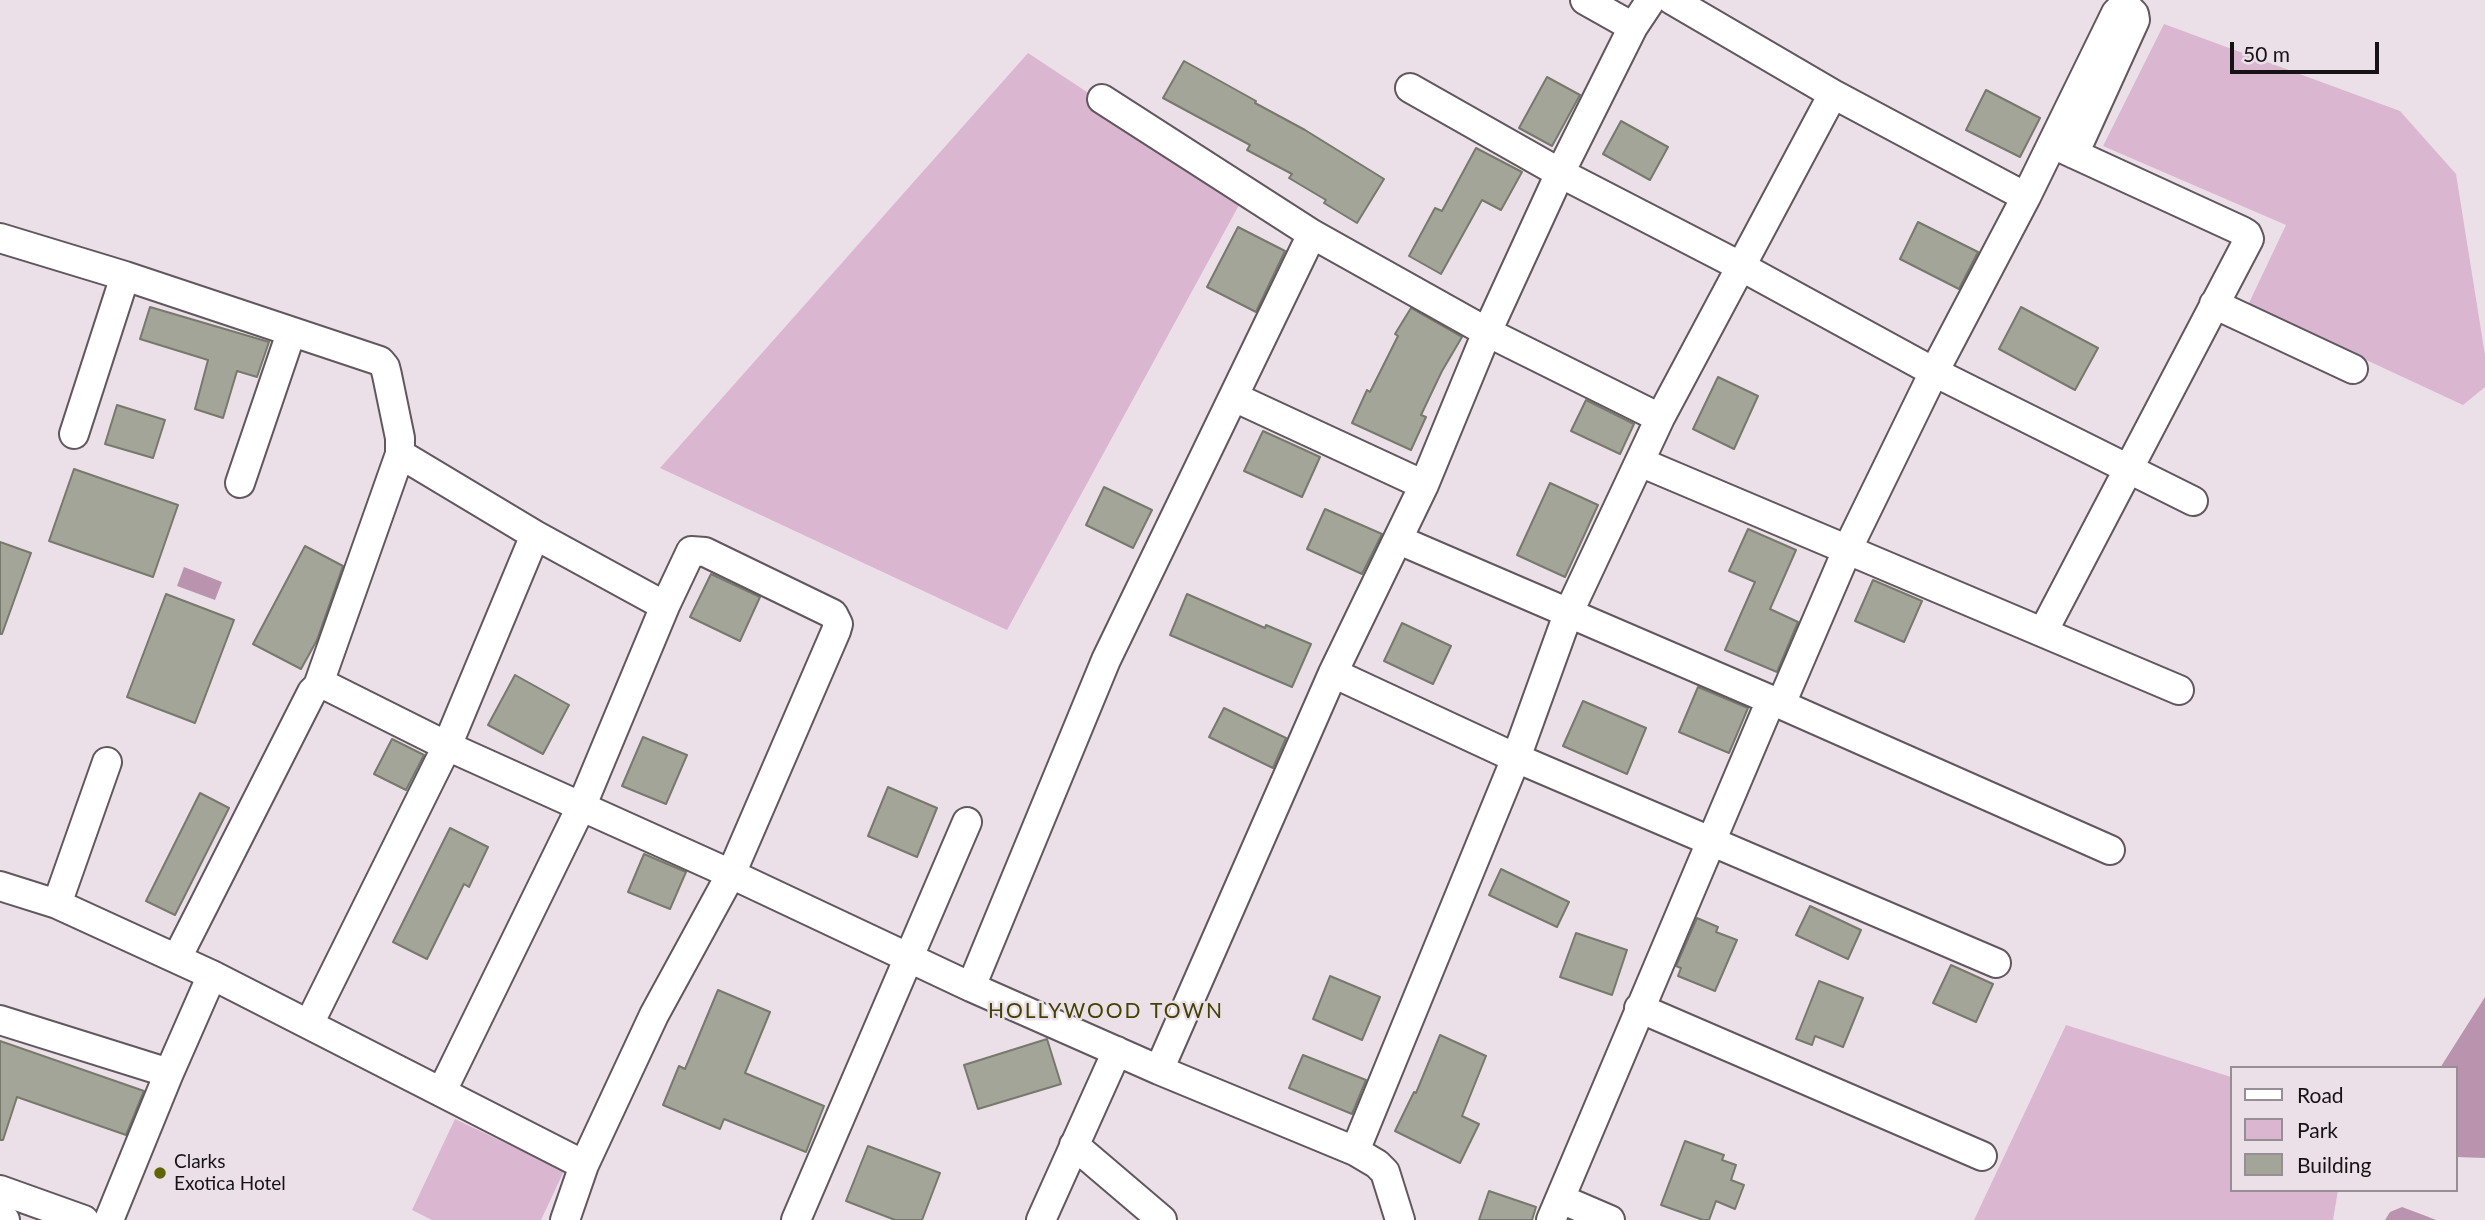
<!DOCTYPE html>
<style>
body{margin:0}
#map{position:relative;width:2485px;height:1220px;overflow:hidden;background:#ece0e8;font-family:Lato,sans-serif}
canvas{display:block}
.legend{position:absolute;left:2230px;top:1066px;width:228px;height:126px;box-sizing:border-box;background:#ece0e8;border:2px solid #968e94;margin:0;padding:9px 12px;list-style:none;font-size:21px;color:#161215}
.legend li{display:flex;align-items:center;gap:14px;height:35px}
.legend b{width:35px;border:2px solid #968e94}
.scale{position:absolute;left:2230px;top:42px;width:149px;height:32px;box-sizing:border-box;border:4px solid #161215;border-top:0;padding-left:9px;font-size:21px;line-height:24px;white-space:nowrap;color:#161215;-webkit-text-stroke:5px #ece0e8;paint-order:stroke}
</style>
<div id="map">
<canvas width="2485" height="1220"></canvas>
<ul class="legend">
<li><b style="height:9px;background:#fff"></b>Road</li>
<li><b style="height:19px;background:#dab6d0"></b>Park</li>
<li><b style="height:19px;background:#a4a599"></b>Building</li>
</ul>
<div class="scale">50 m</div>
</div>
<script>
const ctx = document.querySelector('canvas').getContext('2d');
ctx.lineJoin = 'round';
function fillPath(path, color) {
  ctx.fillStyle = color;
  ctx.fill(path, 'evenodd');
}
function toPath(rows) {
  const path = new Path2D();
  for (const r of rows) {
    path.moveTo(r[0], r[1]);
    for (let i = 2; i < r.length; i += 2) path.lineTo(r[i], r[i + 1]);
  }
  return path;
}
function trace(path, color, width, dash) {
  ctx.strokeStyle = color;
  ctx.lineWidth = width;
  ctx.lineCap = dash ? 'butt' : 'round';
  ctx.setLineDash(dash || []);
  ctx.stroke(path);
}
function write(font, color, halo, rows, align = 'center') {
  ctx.font = font + ' Lato,sans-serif';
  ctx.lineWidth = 5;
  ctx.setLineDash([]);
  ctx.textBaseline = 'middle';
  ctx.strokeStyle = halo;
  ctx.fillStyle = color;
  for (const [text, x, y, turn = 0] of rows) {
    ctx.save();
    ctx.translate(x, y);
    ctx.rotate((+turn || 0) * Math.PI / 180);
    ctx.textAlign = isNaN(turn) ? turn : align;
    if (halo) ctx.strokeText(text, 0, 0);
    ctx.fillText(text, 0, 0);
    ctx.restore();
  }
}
fillPath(toPath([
 [2164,24,2400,111,2456,174,2485,355,2485,387,2463,405,2248,305,2286,225,2103,146],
 [1028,53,1244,196,1007,630,660,468],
 [2066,1025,2231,1077,2231,1190,2338,1190,2333,1220,1974,1220],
 [455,1119,564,1171,541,1220,432,1220,412,1210]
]), '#dab6d0');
fillPath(toPath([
 [184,567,222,582,215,600,177,586],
 [2485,997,2485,1158,2455,1157,2455,1068,2440,1068],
 [2402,1207,2426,1216,2436,1220,2385,1220,2390,1212]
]), '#ba94af');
const building = toPath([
 [1184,61,1256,101,1255,103,1305,130,1384,179,1357,223,1324,203,1326,200,1289,178,1292,174,1247,150,1250,145,1163,98,1184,61],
 [1547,77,1580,95,1552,146,1519,128,1547,77],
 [1986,90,2040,118,2020,157,1966,130,1986,90],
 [1621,121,1668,147,1650,180,1603,154,1621,121],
 [1476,148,1522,172,1501,210,1482,200,1441,274,1409,256,1435,208,1442,211,1476,148],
 [1918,222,1978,252,1959,289,1900,259,1918,222],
 [1238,227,1285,251,1256,312,1207,287,1238,227],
 [150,307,269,342,257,377,237,371,223,418,195,409,208,360,140,339,150,307],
 [2021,307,2098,348,2075,390,1999,349,2021,307],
 [1411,308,1462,337,1442,371,1421,415,1426,417,1411,450,1352,423,1367,390,1370,392,1398,336,1395,334,1411,308],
 [1718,377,1758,396,1734,449,1693,429,1718,377],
 [1586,400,1634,424,1620,454,1571,431,1586,400],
 [117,405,165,420,153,458,105,444,117,405],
 [1263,431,1320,457,1302,497,1244,471,1263,431],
 [74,469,178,505,153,577,49,541,74,469],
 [1550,483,1598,505,1565,577,1517,555,1550,483],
 [1104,487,1152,510,1133,548,1086,525,1104,487],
 [1325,509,1382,534,1362,574,1307,549,1325,509],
 [1748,529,1796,550,1770,609,1798,622,1777,672,1725,650,1755,582,1729,571,1748,529],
 [0,542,31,553,2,634,0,634,0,542],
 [305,546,343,566,317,640,301,669,253,644,305,546],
 [711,574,760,597,740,641,690,617,711,574],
 [1873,580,1922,601,1904,642,1855,621,1873,580],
 [166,594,234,620,195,723,127,697,166,594],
 [1187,594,1265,628,1266,625,1311,644,1292,687,1170,635,1187,594],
 [1402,623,1451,646,1433,684,1384,661,1402,623],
 [515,675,569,705,543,754,488,725,515,675],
 [1698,687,1748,708,1729,753,1679,732,1698,687],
 [1583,701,1646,728,1627,774,1563,746,1583,701],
 [1224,708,1286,738,1273,768,1209,737,1224,708],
 [643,737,687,755,666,804,622,786,643,737],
 [392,739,424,755,406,790,374,774,392,739],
 [888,787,937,808,917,857,868,836,888,787],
 [200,793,229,808,175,915,146,901,200,793],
 [450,828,488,847,469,887,464,884,427,959,393,942,450,828],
 [644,854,686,872,670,909,628,892,644,854],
 [1501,869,1569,902,1557,927,1489,895,1501,869],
 [1810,906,1861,930,1848,959,1796,935,1810,906],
 [1697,918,1718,927,1716,932,1737,940,1715,991,1678,976,1681,968,1676,966,1697,918],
 [1576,933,1627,950,1612,995,1560,977,1576,933],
 [1951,965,1993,984,1976,1022,1933,1003,1951,965],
 [1330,976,1380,997,1362,1040,1313,1019,1330,976],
 [1819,981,1863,998,1843,1047,1815,1036,1812,1045,1796,1039,1819,981],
 [718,990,770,1012,745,1073,824,1106,806,1152,724,1119,720,1129,663,1105,679,1066,685,1069,718,990],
 [1440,1035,1486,1056,1462,1116,1479,1124,1460,1163,1395,1131,1414,1092,1416,1093,1440,1035],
 [1047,1039,1061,1084,978,1109,964,1065,1047,1039],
 [0,1041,144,1091,126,1135,17,1097,3,1140,0,1140,0,1041],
 [1303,1055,1366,1080,1352,1114,1289,1088,1303,1055],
 [1685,1141,1724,1155,1722,1160,1736,1165,1731,1180,1744,1185,1735,1209,1716,1201,1709,1220,1703,1220,1661,1205,1685,1141],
 [868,1146,940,1173,922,1220,895,1220,846,1201,868,1146],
 [1489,1191,1536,1207,1532,1220,1479,1220,1489,1191]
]);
fillPath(building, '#a4a599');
trace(building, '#77796d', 2);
const minor = toPath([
 [1585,0,1633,27],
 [1672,0,1833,94,2026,197],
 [1410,88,1560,173,1740,266,1934,372,2193,501],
 [1102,99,1312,234,1487,332,1660,418],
 [0,238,125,276,380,361,385,367,387,375,400,438,400,454,535,535,665,606],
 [2214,304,2353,369],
 [1234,397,1424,485],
 [74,434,125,276],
 [1640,462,2179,690],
 [240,483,291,333],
 [1399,540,1771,700,2110,850],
 [2043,632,2249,239,2247,234,2242,231,2057,146],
 [1333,673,1516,758,1996,963],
 [318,686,400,454],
 [1781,704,1848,548,1934,372,2026,197,2116,13,2120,9,2129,9,2134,14,2135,20,2074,154],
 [0,886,57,904,212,975,584,1165],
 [57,904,107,762],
 [177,958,312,692,318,686,327,686,447,746,731,874,971,987,1159,1070,1355,1151,1377,1164,1385,1172,1400,1220],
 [971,987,1106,660,1312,234],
 [1639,1008,1982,1156],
 [0,1020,169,1073],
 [309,1024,447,746,535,535],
 [1159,1070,1333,673,1424,485,1487,332,1560,173,1633,27,1651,0],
 [442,1091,582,805,665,606,691,551,705,552,833,614,838,624,836,631,731,874,654,1015,584,1165,565,1220],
 [1074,1145,1162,1220],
 [1355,1151,1516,758,1568,614,1660,418,1833,94],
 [0,1190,84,1220],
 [1561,1199,1610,1220],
 [0,1218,5,1220],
 [109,1220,169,1073,212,975],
 [796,1220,967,822],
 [1041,1220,1117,1051],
 [1551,1220,1771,700]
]);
trace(minor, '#61575e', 32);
trace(minor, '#fff', 28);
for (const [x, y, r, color] of [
 [160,1173,7,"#616400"]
]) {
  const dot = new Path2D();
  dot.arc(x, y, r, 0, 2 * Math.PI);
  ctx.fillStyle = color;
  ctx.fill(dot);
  trace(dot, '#ece0e8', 2.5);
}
write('19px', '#161215', '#ece0e8', [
 ["Clarks",174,1162],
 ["Exotica Hotel",174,1184]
], 'left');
ctx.letterSpacing = '2px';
write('21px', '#414302', '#ece0e8', [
 ["HOLLYWOOD TOWN",1106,1011]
]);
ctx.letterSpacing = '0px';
</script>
